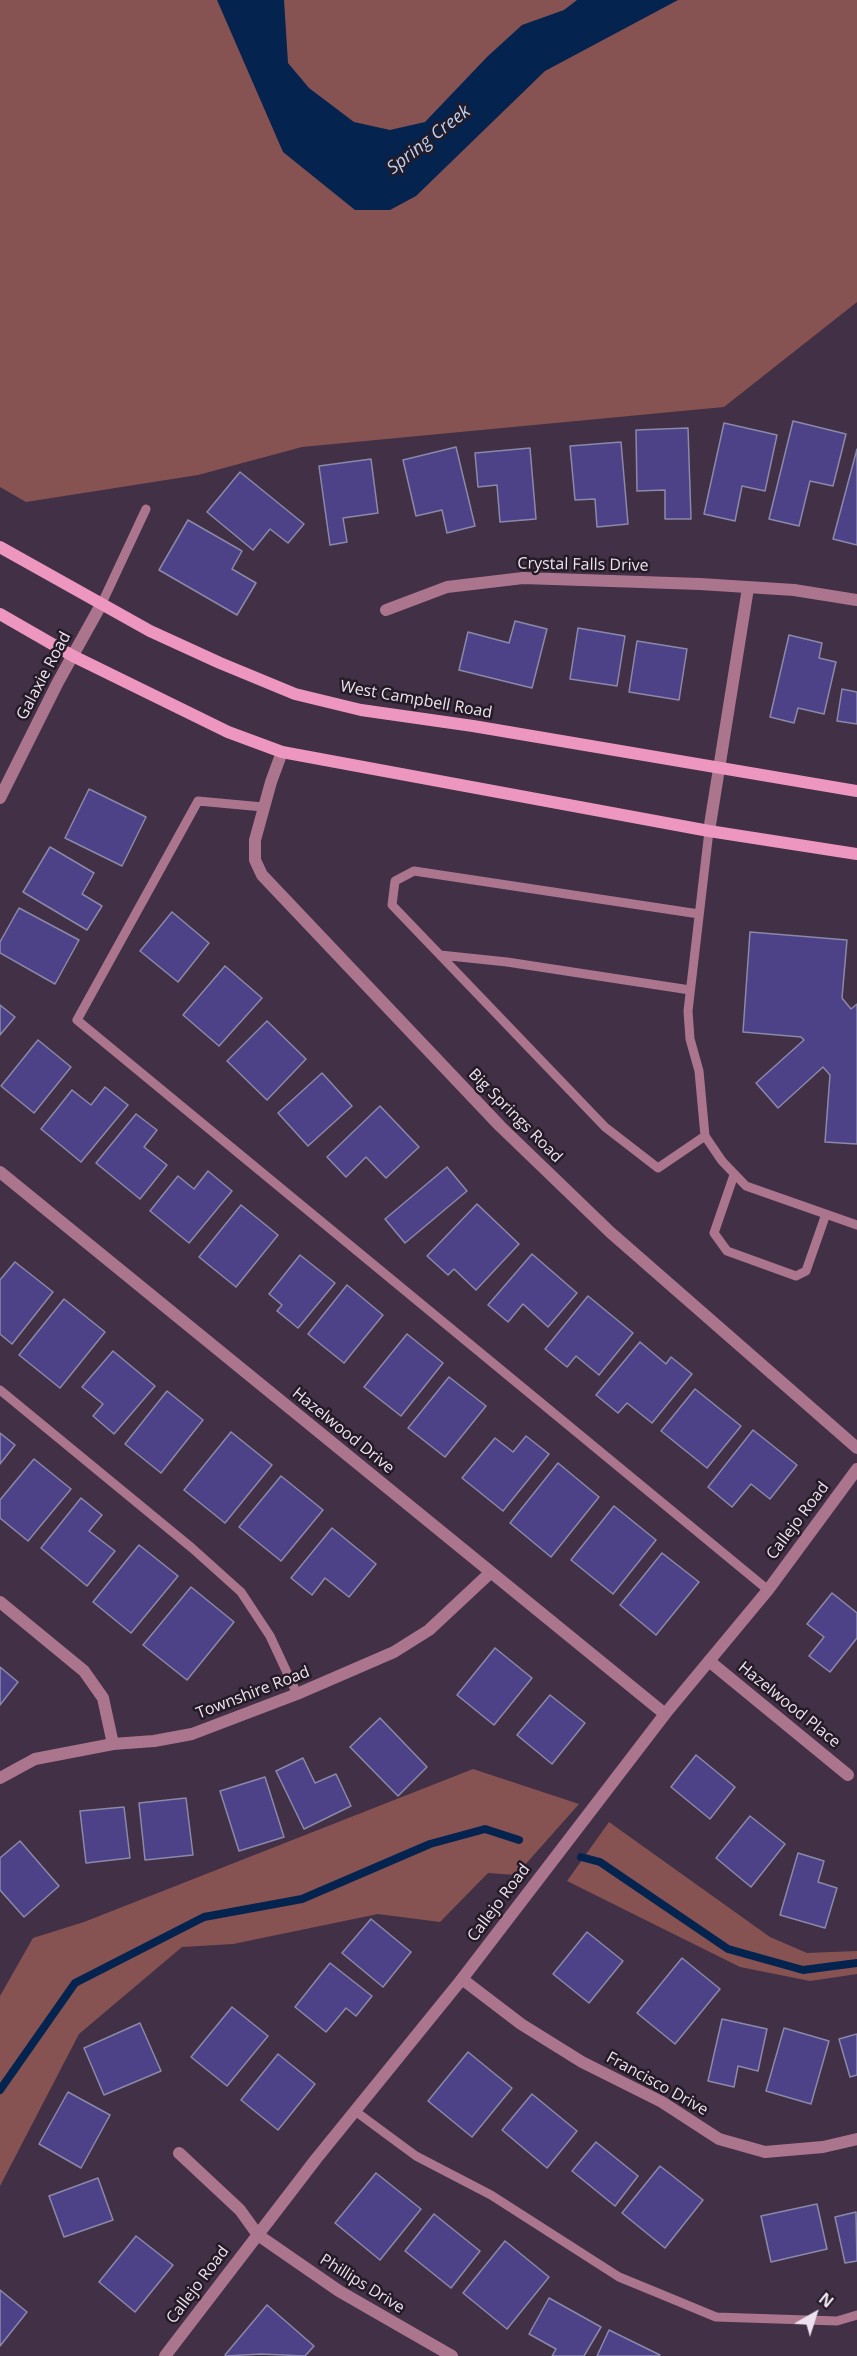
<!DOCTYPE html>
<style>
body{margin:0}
#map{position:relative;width:857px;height:2356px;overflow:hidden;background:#423047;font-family:"Open Sans",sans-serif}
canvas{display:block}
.north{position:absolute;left:785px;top:2284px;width:60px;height:60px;-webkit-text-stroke:4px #241b26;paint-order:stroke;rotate:39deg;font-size:16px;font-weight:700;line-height:24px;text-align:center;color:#ede1f0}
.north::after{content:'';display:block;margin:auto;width:21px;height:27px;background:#ede1f0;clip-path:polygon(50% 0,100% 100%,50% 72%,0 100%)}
</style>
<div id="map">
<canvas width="857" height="2356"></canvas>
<div class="north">N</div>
</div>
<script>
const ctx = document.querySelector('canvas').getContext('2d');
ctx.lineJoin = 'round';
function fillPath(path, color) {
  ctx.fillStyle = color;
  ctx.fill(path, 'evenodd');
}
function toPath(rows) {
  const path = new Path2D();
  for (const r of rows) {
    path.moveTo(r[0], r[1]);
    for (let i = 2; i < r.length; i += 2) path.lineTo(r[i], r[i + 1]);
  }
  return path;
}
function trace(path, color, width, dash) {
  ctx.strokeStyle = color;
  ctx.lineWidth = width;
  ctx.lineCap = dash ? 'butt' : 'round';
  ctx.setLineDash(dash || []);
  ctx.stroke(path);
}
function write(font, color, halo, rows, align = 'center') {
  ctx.font = font + ' "Open Sans",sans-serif';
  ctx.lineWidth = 5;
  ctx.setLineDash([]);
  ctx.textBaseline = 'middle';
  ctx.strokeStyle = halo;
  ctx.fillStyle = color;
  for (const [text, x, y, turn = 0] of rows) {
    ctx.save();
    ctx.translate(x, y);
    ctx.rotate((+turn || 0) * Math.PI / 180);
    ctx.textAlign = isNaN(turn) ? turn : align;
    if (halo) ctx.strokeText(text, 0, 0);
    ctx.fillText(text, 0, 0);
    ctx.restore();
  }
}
fillPath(toPath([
 [0,0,857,0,857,302,724,407,302,447,198,475,26,502,0,487],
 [473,1769,579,1804,516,1875,488,1873,440,1922,378,1914,233,1944,182,1947,79,2034,0,2186,0,1996,33,1938,84,1922],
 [609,1822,770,1937,807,1953,857,1951,857,1974,810,1981,740,1967,567,1881]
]), '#865352');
fillPath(toPath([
 [217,0,284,0,288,63,309,88,354,122,390,130,425,122,487,57,522,25,564,10,577,0,678,0,545,71,416,196,390,210,355,210,283,152]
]), '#04234f');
trace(toPath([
 [581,1857,600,1862,728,1949,803,1970,857,1963],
 [0,2090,75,1983,204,1917,302,1899,430,1844,485,1829,519,1840]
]), '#04234f', 8);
const building = toPath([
 [793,421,846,434,833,486,810,481,799,526,769,519,793,421],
 [724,423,777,435,765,491,742,486,735,521,704,514,724,423],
 [688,428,691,519,665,519,665,490,637,491,636,430,688,428],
 [621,442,628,524,597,527,595,499,575,500,570,446,621,442],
 [456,447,475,526,447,533,442,510,416,516,403,460,456,447],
 [530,448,536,519,500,522,497,485,478,487,475,453,530,448],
 [857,449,857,545,833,539,857,449],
 [371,459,378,513,343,518,347,542,330,545,319,466,371,459],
 [240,472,304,524,288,543,270,529,253,550,207,512,240,472],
 [188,520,242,551,232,569,256,583,237,615,159,570,188,520],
 [515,621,547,629,532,688,459,670,468,632,509,643,515,621],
 [578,628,625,636,617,686,570,679,578,628],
 [789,635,822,643,819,658,836,662,824,714,798,708,794,723,770,717,789,635],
 [637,641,687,649,679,700,629,692,637,641],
 [842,689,857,692,857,724,837,721,842,689],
 [89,789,146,817,122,866,65,838,89,789],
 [50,847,94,873,82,894,102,906,87,930,23,892,50,847],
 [19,908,79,940,55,984,0,953,0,942,19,908],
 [172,912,209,943,178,982,140,951,172,912],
 [750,932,847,940,842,998,851,1009,857,1004,857,1144,825,1142,830,1075,823,1067,778,1108,756,1083,804,1040,801,1037,743,1032,750,932],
 [225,966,262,998,219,1046,183,1015,225,966],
 [0,1005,15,1017,0,1035,0,1005],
 [267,1021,306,1059,267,1100,227,1061,267,1021],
 [38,1040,71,1067,34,1113,1,1086,38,1040],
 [322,1073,352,1106,308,1146,278,1113,322,1073],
 [105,1087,128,1105,81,1162,41,1129,72,1090,91,1105,105,1087],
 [380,1106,419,1147,386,1178,366,1157,346,1177,327,1157,380,1106],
 [136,1114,157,1130,144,1147,167,1165,140,1199,96,1163,136,1114],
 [447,1167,467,1191,405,1243,385,1219,447,1167],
 [208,1171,232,1191,189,1243,150,1211,178,1176,194,1189,208,1171],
 [477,1204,519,1244,476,1290,454,1269,448,1275,427,1256,477,1204],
 [241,1205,278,1235,236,1287,199,1257,241,1205],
 [532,1254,577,1293,548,1327,523,1304,508,1322,488,1305,532,1254],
 [300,1255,335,1283,298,1328,277,1311,282,1305,269,1294,300,1255],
 [15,1262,53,1292,12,1344,0,1334,0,1280,15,1262],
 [347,1285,383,1315,344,1363,308,1334,347,1285],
 [588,1296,633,1333,599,1375,576,1356,567,1367,545,1349,588,1296],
 [64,1299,105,1332,60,1388,19,1355,64,1299],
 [407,1334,443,1363,401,1416,364,1387,407,1334],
 [640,1342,666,1364,671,1357,692,1374,652,1423,627,1403,618,1413,596,1395,640,1342],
 [113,1351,155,1386,114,1434,93,1416,103,1404,82,1387,113,1351],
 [449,1377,486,1406,445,1457,408,1428,449,1377],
 [695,1389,741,1426,707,1468,661,1431,695,1389],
 [167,1391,203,1420,161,1473,125,1444,167,1391],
 [753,1430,797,1465,770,1499,751,1484,732,1507,708,1487,753,1430],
 [231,1432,272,1465,225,1523,184,1490,231,1432],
 [0,1433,15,1445,0,1464,0,1433],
 [526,1436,549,1454,503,1511,462,1478,495,1438,513,1452,526,1436],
 [34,1459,71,1489,28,1541,0,1518,0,1500,34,1459],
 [558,1463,599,1497,551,1557,510,1523,558,1463],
 [281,1476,323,1510,281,1561,239,1527,281,1476],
 [81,1498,102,1515,89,1531,115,1551,87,1586,41,1548,81,1498],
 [614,1506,656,1540,613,1594,571,1560,614,1506],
 [332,1528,376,1564,349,1597,325,1578,312,1595,291,1578,332,1528],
 [139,1545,178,1576,131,1633,93,1602,139,1545],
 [662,1553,699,1582,656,1635,620,1605,662,1553],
 [191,1587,234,1622,187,1680,143,1645,191,1587],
 [832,1593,857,1613,857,1638,830,1672,809,1656,824,1637,807,1624,832,1593],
 [495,1648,532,1678,494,1725,457,1695,495,1648],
 [0,1667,18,1682,0,1705,0,1667],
 [550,1695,585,1723,552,1764,517,1735,550,1695],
 [380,1718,427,1767,398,1796,350,1747,380,1718],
 [696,1755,735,1787,710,1819,671,1787,696,1755],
 [303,1758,315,1783,336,1774,351,1806,304,1829,276,1771,303,1758],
 [265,1777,284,1837,239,1851,220,1791,265,1777],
 [186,1798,193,1855,145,1860,139,1803,186,1798],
 [124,1807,130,1858,86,1863,80,1811,124,1807],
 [750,1816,785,1844,751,1887,716,1858,750,1816],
 [20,1841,59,1886,24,1917,0,1890,0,1858,20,1841],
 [798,1853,824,1861,818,1882,837,1888,825,1928,780,1915,798,1853],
 [371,1919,411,1952,383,1987,342,1953,371,1919],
 [587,1932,623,1961,589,2003,553,1974,587,1932],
 [682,1958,720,1989,675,2044,637,2013,682,1958],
 [330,1963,372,1996,356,2016,346,2008,326,2032,295,2007,330,1963],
 [232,2007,268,2036,227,2086,191,2057,232,2007],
 [722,2019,767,2029,758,2071,738,2066,734,2087,708,2081,722,2019],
 [140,2023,161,2071,104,2095,84,2048,140,2023],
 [784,2028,829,2041,811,2104,766,2091,784,2028],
 [857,2034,857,2075,850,2077,839,2039,857,2034],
 [468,2052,512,2088,472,2137,428,2101,468,2052],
 [278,2054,315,2084,278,2130,241,2100,278,2054],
 [68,2092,110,2115,81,2168,39,2144,68,2092],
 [532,2094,577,2131,547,2168,502,2130,532,2094],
 [596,2142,638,2176,615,2206,572,2171,596,2142],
 [660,2166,703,2200,665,2248,622,2213,660,2166],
 [376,2173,421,2209,380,2260,335,2223,376,2173],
 [98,2178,113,2220,64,2237,49,2196,98,2178],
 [817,2204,827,2249,771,2262,761,2216,817,2204],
 [856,2212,857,2261,845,2263,835,2217,856,2212],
 [434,2214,480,2251,451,2288,405,2251,434,2214],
 [136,2236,173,2265,135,2312,99,2282,136,2236],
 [505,2241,549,2277,507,2329,463,2293,505,2241],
 [0,2290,27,2312,0,2346,0,2290],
 [549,2298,601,2327,584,2356,552,2356,556,2349,529,2334,549,2298],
 [267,2305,314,2346,305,2356,261,2354,226,2356,225,2355,267,2305],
 [609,2330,660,2355,659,2356,597,2356,609,2330]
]);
fillPath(building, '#4d4187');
trace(building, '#8b89a9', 1.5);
trace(toPath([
 [102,603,146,509],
 [263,807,198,801,77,1020,768,1590],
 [709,831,688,1011,690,1039,699,1071,705,1136,722,1161,746,1186,857,1225],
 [699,914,414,871,395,881,392,905,605,1127,658,1168,705,1136],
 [440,955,507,962,690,990],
 [734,1175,714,1233,727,1251,796,1276,806,1271,826,1214],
 [0,1390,192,1548,241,1592,270,1636,297,1694],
 [355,2111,416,2156,491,2195,619,2277,658,2293,716,2317,837,2321,857,2315]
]), '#ac758e', 9);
trace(toPath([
 [386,610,447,587,523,578,700,584,794,590,857,600],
 [282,752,271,782,255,840,255,860,262,875,500,1126,610,1232,857,1448],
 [709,831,748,588],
 [0,1172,665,1714],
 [0,1602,84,1671,103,1698,113,1744],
 [709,1661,848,1775],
 [0,1778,35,1759,113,1744,154,1741,192,1734,297,1694,394,1652,429,1630,490,1573],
 [462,1979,521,2024,582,2062,662,2102,719,2139,765,2152,823,2147,857,2139],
 [179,2153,240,2210,258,2235,339,2291,452,2356]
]), '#ac758e', 12);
trace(toPath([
 [0,798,58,682,102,603],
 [165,2356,316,2159,462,1979,665,1714,768,1590,857,1469]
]), '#ac758e', 12);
trace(toPath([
 [0,547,150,631,220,663,295,694,361,710,473,726,857,791],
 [0,614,73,656,228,732,282,752,709,831,857,854]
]), '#ed96c0', 12);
write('16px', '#ede1f0', '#241b26', [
 ["Crystal Falls Drive",583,565,1],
 ["Galaxie Road",44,676,-62],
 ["West Campbell Road",416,700,10],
 ["Big Springs Road",515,1116,45],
 ["Hazelwood Drive",343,1431,39],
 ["Callejo Road",798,1521,-53],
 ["Townshire Road",253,1693,-21],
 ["Hazelwood Place",789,1705,39],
 ["Callejo Road",499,1903,-53],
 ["Francisco Drive",657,2084,29],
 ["Phillips Drive",362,2284,32],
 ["Callejo Road",198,2285,-53]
]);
write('italic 18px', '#b7d0f3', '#241b26', [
 ["Spring Creek",429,140,-38]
]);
</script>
